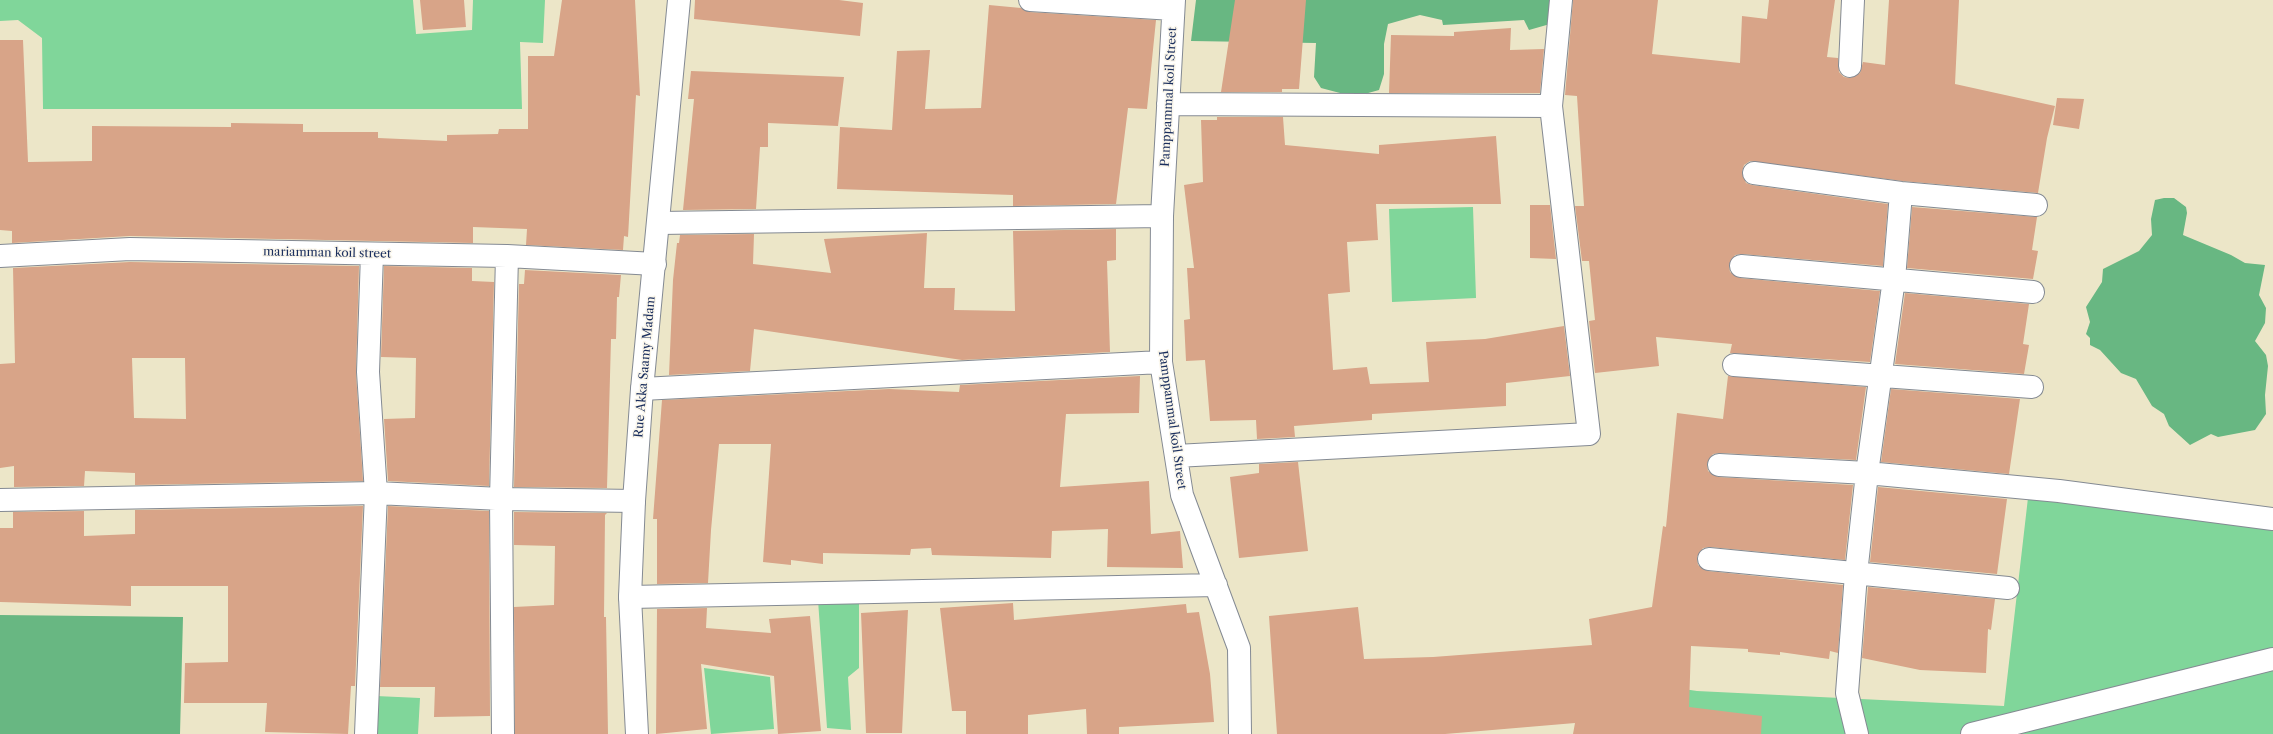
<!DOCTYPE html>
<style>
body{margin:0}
canvas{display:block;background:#ece6c8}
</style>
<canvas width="2273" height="734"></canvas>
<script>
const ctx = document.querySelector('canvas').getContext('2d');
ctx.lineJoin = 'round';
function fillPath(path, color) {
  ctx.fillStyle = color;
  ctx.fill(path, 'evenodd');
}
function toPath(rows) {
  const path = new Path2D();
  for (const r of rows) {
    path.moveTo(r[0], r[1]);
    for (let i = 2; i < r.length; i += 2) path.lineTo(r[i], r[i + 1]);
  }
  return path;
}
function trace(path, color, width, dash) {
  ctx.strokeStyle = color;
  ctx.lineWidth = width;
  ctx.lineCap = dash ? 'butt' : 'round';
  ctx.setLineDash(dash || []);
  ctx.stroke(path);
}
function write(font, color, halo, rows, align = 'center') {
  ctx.font = font + ' "Libre Caslon Text",serif';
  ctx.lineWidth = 3;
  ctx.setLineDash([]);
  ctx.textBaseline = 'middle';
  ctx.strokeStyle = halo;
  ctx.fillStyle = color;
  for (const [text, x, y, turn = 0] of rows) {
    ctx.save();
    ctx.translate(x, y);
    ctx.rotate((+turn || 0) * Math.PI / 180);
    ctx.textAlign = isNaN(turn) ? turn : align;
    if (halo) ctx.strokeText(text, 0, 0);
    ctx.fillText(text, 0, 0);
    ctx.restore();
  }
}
fillPath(toPath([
 [0,0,413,0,416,34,472,30,473,0,545,0,543,43,520,42,522,109,43,109,42,38,18,20,0,21],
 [1473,207,1476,298,1392,302,1389,209],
 [2029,489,2273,519,2273,734,1622,734,1643,683,1697,691,2004,706],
 [859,597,859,668,848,677,851,730,827,728,818,600],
 [704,668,770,677,774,729,711,734],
 [376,696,420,698,418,734,374,734]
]), '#80d69a');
fillPath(toPath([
 [1196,0,1555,0,1550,24,1529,30,1524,20,1443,25,1442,20,1420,15,1388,24,1384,44,1384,74,1379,90,1361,95,1340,93,1321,88,1314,77,1316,43,1191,41],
 [2164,198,2174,198,2186,207,2187,213,2183,235,2231,255,2245,263,2265,265,2259,295,2266,308,2265,323,2255,341,2266,355,2268,366,2265,395,2266,414,2255,430,2218,437,2211,434,2190,445,2169,426,2164,414,2152,406,2136,379,2121,373,2100,350,2090,345,2090,338,2086,334,2090,322,2086,307,2102,282,2103,269,2139,251,2152,235,2151,219,2155,200],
 [0,615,183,617,180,734,0,734]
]), '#68b782');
fillPath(toPath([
 [420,0,464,0,466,27,423,30],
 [562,0,635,0,640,96,636,95,628,237,624,236,623,250,526,245,527,229,473,227,473,243,130,236,12,243,12,231,0,230,0,40,23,40,28,162,92,161,92,126,231,127,231,123,303,124,303,132,378,132,378,138,447,141,447,135,498,134,499,129,528,129,528,56,554,56],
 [695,0,839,0,863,3,860,36,694,19],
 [1235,0,1306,0,1299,89,1282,89,1282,92,1221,92],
 [1573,0,1658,0,1652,54,1740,63,1742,16,1767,19,1769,0,1835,0,1827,57,1838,58,1839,72,1844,77,1850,78,1860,73,1863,62,1885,65,1889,0,1959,0,1955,84,2055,106,2047,138,2038,193,1902,181,1750,161,1744,165,1742,172,1746,183,1752,185,1888,204,1883,266,1742,254,1735,255,1729,265,1730,272,1740,278,1880,291,1870,362,1730,353,1732,344,1656,337,1659,366,1595,373,1589,321,1595,320,1589,261,1582,261,1575,206,1584,206,1577,96,1565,95],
 [989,5,1021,8,1029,12,1156,20,1147,109,1128,108,1116,204,1013,206,1013,195,837,189,840,127,892,130,897,51,930,50,925,109,981,108],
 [1511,28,1510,50,1544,49,1540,93,1389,93,1391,35,1454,36,1454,32],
 [691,71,844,77,838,126,768,123,768,147,760,147,756,209,683,210,694,99,688,99],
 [2057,98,2084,99,2079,129,2053,125],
 [1217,117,1283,117,1285,145,1379,154,1379,145,1496,136,1501,204,1376,204,1378,240,1347,242,1350,292,1328,294,1333,370,1367,367,1370,384,1429,382,1426,342,1485,339,1564,326,1570,376,1506,383,1506,406,1372,414,1372,420,1294,426,1295,437,1257,439,1256,420,1210,421,1205,360,1186,361,1184,320,1190,319,1187,268,1194,268,1184,185,1203,182,1201,120,1217,120],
 [1530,205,1550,205,1556,259,1530,258],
 [1912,207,2037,217,2032,250,2038,251,2033,279,1907,268],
 [1116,229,1116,260,1107,261,1110,352,962,360,754,329,750,371,669,375,673,280,677,243,679,243,680,235,754,234,753,264,831,273,824,239,927,233,924,288,955,288,954,310,1015,311,1013,231],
 [130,262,359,266,356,373,363,481,135,485,135,473,85,471,84,486,14,487,14,466,0,468,0,364,15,363,13,268],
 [132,358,185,358,186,419,134,418],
 [384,266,472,268,472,281,494,282,489,486,388,481,384,419,415,418,416,358,381,357],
 [525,270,621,275,619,297,617,297,616,339,611,339,607,488,514,487,519,284,524,284],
 [1905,293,2029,304,2023,344,2029,345,2024,374,1895,364],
 [1140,376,1139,413,1066,414,1060,487,1149,481,1151,534,1180,531,1183,568,1107,567,1108,529,1052,531,1051,558,932,555,931,548,911,549,910,555,823,553,823,564,791,560,791,565,763,562,771,444,719,444,711,530,708,583,657,584,657,519,653,519,662,400,889,389,959,392,960,385],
 [1728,376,1866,387,1856,460,1720,453,1713,454,1707,464,1708,471,1718,477,1853,485,1845,560,1710,547,1703,548,1697,557,1698,565,1708,571,1843,585,1838,653,1830,651,1829,659,1780,652,1780,655,1748,652,1748,649,1691,646,1689,707,1762,716,1761,734,1573,734,1575,723,1445,734,1277,734,1269,616,1358,607,1364,659,1433,657,1592,645,1589,619,1652,607,1663,526,1666,527,1677,413,1723,419],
 [1891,389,2020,399,2009,474,1881,462],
 [1298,462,1308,551,1239,558,1230,477,1259,473,1259,464],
 [1878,487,2007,499,1997,574,1870,562],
 [363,506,355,686,351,686,348,734,265,732,267,703,184,703,185,663,228,662,228,586,131,586,131,606,0,602,0,528,13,528,13,512,84,511,84,536,135,534,135,510],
 [388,506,489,511,490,716,434,717,435,687,380,687],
 [514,512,607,513,605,515,604,617,606,617,608,734,515,734,514,607,554,605,555,546,514,545],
 [1868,587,1995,599,1991,630,1988,629,1986,673,1920,670,1862,658],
 [1013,603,1014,620,1186,604,1187,613,1199,612,1210,674,1214,722,1119,727,1119,734,1087,734,1086,709,1028,715,1028,734,966,734,966,711,952,711,940,608],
 [707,608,706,628,771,633,769,619,810,616,821,731,778,734,774,676,701,664,707,729,656,734,657,609],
 [908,610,902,733,866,733,861,613]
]), '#d8a488');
const street = toPath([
 [1030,0,1173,9],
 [1174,0,1162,216,1161,362,1182,495,1239,648,1240,734],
 [1850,66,1853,0],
 [1168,104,1551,106,1589,434,1176,456],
 [1551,106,1561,0],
 [1754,173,1901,193,2036,205],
 [659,223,1162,216],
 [0,256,130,249,507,256,655,264],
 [1741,266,2033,292],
 [1734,365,2032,387],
 [642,389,1161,362],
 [1719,465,1867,473,2059,491,2273,519],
 [0,500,376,493,501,499,634,501],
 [1709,559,2008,588],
 [630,597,1216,585],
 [366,734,376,493,368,372,372,254],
 [503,734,501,499,507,256],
 [1857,734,1847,693,1856,574,1867,473,1894,279,1901,193],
 [1972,734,2273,659]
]);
const secondary = toPath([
 [637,734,630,597,634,501,642,389,679,0]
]);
trace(street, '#848a93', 24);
trace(secondary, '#848a93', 24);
trace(street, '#fff', 22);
trace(secondary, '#fff', 22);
write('12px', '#1b2f5e', '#fbf7ec', [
 ["Pamppammal koil Street",1169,97,-87],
 ["mariamman koil street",327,253,1],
 ["Rue Akka Saamy Madam",645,367,-85],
 ["Pamppammal koil Street",1172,420,82]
]);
</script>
